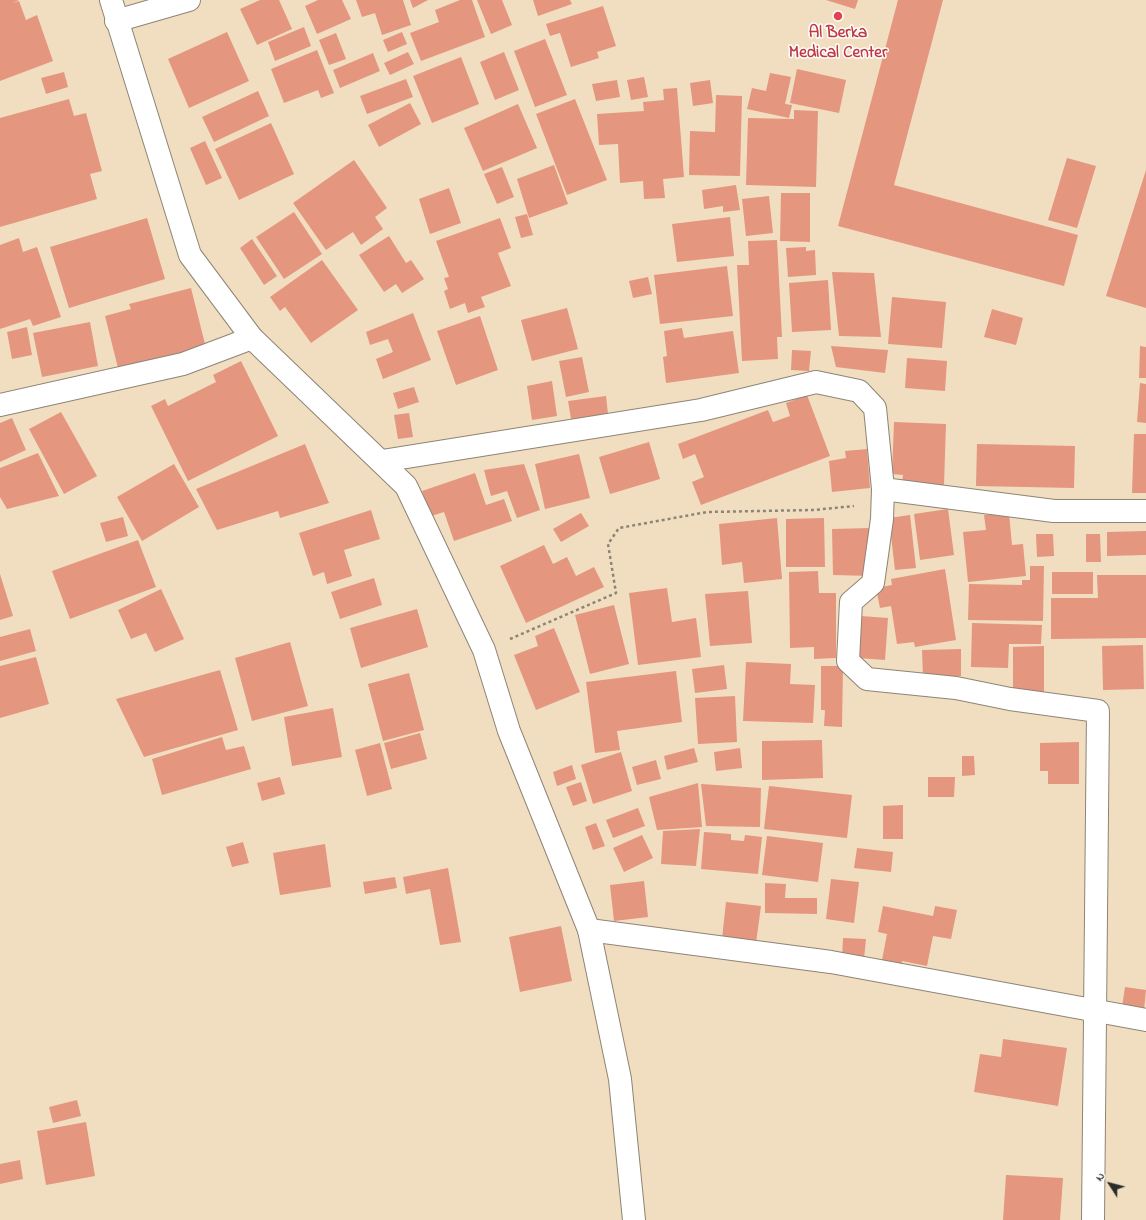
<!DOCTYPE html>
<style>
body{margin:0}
#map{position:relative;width:1146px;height:1220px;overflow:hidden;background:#f1dec0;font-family:"Indie Flower",sans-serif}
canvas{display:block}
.north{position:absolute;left:1090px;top:1164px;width:40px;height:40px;-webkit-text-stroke:3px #fff;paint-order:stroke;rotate:306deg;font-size:11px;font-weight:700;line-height:16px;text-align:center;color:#2b2b2b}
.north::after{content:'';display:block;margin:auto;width:14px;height:18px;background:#2b2b2b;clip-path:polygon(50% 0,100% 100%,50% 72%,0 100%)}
</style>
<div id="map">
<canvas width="1146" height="1220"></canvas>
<div class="north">N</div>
</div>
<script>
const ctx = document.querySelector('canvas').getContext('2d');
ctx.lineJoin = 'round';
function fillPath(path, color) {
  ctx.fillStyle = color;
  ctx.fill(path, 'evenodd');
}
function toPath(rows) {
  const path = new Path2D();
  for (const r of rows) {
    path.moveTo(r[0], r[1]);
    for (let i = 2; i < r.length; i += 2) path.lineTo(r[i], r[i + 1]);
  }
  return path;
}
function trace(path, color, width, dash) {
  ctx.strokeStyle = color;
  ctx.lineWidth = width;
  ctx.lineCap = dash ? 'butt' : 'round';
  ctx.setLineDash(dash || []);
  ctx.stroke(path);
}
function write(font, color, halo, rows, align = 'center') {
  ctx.font = font + ' "Indie Flower",sans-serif';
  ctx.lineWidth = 3;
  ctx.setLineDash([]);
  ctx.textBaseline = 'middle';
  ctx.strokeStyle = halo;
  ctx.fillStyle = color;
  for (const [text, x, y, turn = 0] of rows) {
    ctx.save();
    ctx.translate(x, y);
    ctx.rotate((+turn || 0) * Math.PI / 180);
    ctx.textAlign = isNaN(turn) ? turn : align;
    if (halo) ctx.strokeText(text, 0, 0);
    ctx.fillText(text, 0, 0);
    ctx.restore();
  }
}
fillPath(toPath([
 [0,0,19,0,12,3,19,1,26,20,37,15,53,61,0,81],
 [260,0,279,0,292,29,257,45,240,9],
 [318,0,342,0,351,19,317,34,305,6],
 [356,0,403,0,411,25,382,35,375,13,362,17],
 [410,0,428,0,413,8],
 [460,0,472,0,485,37,421,61,410,33,439,22,435,10],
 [477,0,502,0,512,25,491,34],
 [533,0,570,0,572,4,538,16],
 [826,0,858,0,855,9],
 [898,0,943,0,894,185,1078,235,1064,286,838,226],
 [603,6,616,46,597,52,599,58,571,67,560,33,550,36,546,24],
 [304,27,311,46,275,61,268,42],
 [227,32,249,81,189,108,168,59],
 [402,32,407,44,388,52,383,40],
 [336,33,346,59,329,65,319,40],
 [545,39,567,95,535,107,514,51],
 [317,50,334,93,321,98,318,90,284,103,271,69],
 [408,52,414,64,390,75,384,63],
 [504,52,519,90,495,100,480,62],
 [373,53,380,71,340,88,333,70],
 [461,57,479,104,432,123,413,76],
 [797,69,846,80,839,113,790,103],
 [64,72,68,87,46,94,41,78],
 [770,73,791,77,785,104,792,105,789,118,747,109,752,88,766,91],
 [644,77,648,97,631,100,627,80],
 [406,79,413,97,367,114,360,96],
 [617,80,620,97,596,101,592,84],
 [710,80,713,103,693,106,690,83],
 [677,88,684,177,663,179,665,198,644,199,643,181,620,183,618,144,599,145,597,114,644,111,643,102,664,100,663,89],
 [258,91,269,116,214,142,202,117],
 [716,95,742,96,740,176,689,175,690,131,715,132],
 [69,99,74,116,86,113,102,171,90,174,97,199,0,227,0,118],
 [575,99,607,180,567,195,536,114],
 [410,103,421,124,379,147,368,125],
 [518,104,537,148,483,171,464,128],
 [794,110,818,111,816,187,746,185,748,118,794,119],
 [271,123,294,174,239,200,215,149],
 [205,141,222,178,206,185,190,148],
 [1067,158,1096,166,1077,228,1048,220],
 [354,160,387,208,375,217,383,229,361,245,353,232,326,250,293,203],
 [554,165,568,204,529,218,517,179],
 [502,167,514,197,497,204,484,174],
 [1146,170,1146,308,1106,296],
 [736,185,740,210,723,212,723,206,704,209,702,190],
 [449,188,461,223,430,234,419,199],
 [781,193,810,193,810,242,780,241],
 [769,196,773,233,746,236,742,199],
 [294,212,322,254,284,279,256,237],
 [527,214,533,235,521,238,515,217],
 [730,217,734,256,677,262,672,224],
 [147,218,165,279,69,308,50,247],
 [500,218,511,248,498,253,511,286,481,297,485,307,468,313,465,303,450,309,444,291,448,289,444,278,449,277,436,241],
 [389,236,406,263,411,260,424,279,402,293,396,284,384,292,359,255],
 [19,238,23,252,37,247,61,317,33,326,30,319,0,329,0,245],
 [252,239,277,276,264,285,240,248],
 [777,240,782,337,777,337,778,359,742,361,737,265,749,265,748,241],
 [806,247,806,251,815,250,816,275,788,277,786,248],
 [322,260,358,310,311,343,285,307,280,311,270,297],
 [727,266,733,316,660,324,654,275],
 [832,272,874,273,881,337,839,336],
 [648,277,652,294,633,298,629,281],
 [828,280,831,330,792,332,789,283],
 [191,288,206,348,120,376,105,316,131,309,129,304],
 [892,297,946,302,942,348,888,344],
 [567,308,578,349,532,361,521,320],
 [992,309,1023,318,1016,345,984,337],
 [413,313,431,360,383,379,376,359,393,352,388,339,370,345,366,332],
 [480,316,498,370,456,385,437,331],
 [90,322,98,366,42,377,33,333],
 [27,327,32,355,12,359,7,332],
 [682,328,684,338,733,331,739,373,666,383,663,357,667,356,664,331],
 [831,346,888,350,885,373,836,367],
 [1140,346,1146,347,1146,378,1139,378],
 [792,350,811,351,809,371,791,370],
 [582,357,589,392,566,397,559,361],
 [907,358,947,361,945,391,905,388],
 [241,361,278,436,188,481,151,406,165,399,168,406,216,382,213,375],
 [552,381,557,416,532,420,527,386],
 [1140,383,1146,384,1146,423,1137,422],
 [414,387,419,402,398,409,393,393],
 [807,395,830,456,701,505,692,482,704,477,695,454,683,459,678,444,768,410,773,422,790,416,786,403],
 [606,396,608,414,571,419,568,401],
 [61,412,97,476,64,494,29,429],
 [409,413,413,437,398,439,394,415],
 [12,418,26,450,0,462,0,423],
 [894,422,946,424,944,485,902,483,903,475,892,474],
 [1134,434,1146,434,1146,493,1132,493],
 [649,442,660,479,610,494,599,457],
 [305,444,329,503,280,518,278,511,217,530,196,489],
 [977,444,1075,446,1074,488,976,486],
 [867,449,870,488,832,492,829,461,846,458,845,451],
 [38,453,59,496,7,509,0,497,0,468],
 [579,454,590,498,545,509,535,464],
 [174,464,199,507,142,541,117,497],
 [524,464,540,510,517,518,507,491,491,496,484,470],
 [475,473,486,505,504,499,512,521,454,541,444,512,431,516,422,491],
 [948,509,954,555,920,560,914,514],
 [371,510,380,539,344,550,352,576,327,584,324,572,313,576,299,533],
 [581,513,589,526,561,542,553,529],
 [1009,513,1012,545,1023,544,1026,576,968,582,963,532,986,530,984,515],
 [910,515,916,568,895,570,889,518],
 [123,517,128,536,106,542,100,523],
 [777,518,782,579,744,583,742,562,722,565,719,524],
 [824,518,825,567,786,567,786,519],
 [871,528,872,576,833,575,832,529],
 [1146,531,1146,555,1107,556,1107,532],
 [1036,534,1053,534,1054,556,1037,557],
 [1086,534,1100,534,1101,562,1086,562],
 [138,540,156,587,70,619,52,571],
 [544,545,553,564,567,557,576,576,594,567,604,587,526,623,500,566],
 [1030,566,1044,566,1043,621,968,620,969,584,1022,585,1022,580,1030,580],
 [945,569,956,640,915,647,914,642,897,644,891,606,880,608,876,588,892,585,891,579],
 [818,571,819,593,836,593,836,658,814,659,814,647,790,648,789,572],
 [1052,572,1093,572,1093,594,1052,594],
 [0,574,13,616,0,620],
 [1097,575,1146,575,1146,638,1051,639,1051,598,1098,598],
 [374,578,382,605,340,619,331,592],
 [667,588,672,622,696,618,701,657,638,665,629,593],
 [161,589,184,639,155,652,146,633,131,639,118,610],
 [748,591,752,643,710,646,705,594],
 [614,605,629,664,590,674,575,615],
 [417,609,428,647,361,668,350,628],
 [861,616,888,618,885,660,858,658],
 [972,623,1042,625,1041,644,1009,644,1008,668,971,667],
 [554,628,580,692,536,710,514,655,538,646,535,636],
 [30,629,36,651,0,661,0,637],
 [290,642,308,706,252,721,235,658],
 [1143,645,1144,689,1103,690,1102,646],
 [1044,646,1044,696,1013,696,1013,647],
 [961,649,961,676,923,677,922,650],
 [36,657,49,704,0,718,0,666],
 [746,662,791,664,790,684,815,685,813,723,743,721],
 [724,665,727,689,695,693,692,669],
 [821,666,843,666,842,727,824,726,825,710,821,710],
 [220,670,238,730,144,757,116,699],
 [676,671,682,722,617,731,620,750,595,753,586,682],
 [409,673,424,730,383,741,368,684],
 [735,696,737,742,698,744,695,698],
 [333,708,342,757,292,766,284,717],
 [420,733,427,759,391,769,384,743],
 [222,737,226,750,244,746,251,769,162,795,152,759],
 [822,740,823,778,762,780,762,741],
 [1079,742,1079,784,1048,784,1048,771,1040,771,1040,743],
 [380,743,392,789,367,796,355,750],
 [694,748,698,762,667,770,664,756],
 [740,748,742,768,716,771,714,752],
 [621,752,632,791,593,804,581,765],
 [962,756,974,756,975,775,962,776],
 [656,760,661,779,637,785,632,767],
 [572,765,576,779,557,786,553,772],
 [280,777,285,794,262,801,257,783],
 [928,777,955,777,954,797,928,797],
 [581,782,587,801,573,806,566,787],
 [698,783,702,827,657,830,649,797],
 [701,784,761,788,760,827,706,826],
 [769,786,852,795,847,838,764,829],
 [903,805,903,839,883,839,883,806],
 [638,808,645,826,613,838,606,820],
 [596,823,605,846,593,850,585,827],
 [700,829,696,866,661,864,663,831],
 [704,832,731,834,731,840,744,841,745,835,762,837,758,874,701,869],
 [642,835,653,858,624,872,613,848],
 [767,836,823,843,818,882,762,875],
 [243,842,249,863,232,867,226,847],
 [325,844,331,887,280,895,273,853],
 [857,848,893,852,891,872,854,868],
 [448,868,461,942,440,945,430,889,406,894,403,877],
 [395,877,397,888,365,894,363,882],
 [831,879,859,882,854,923,826,919],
 [644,881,648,917,614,921,610,885],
 [765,883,786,884,785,898,817,898,817,914,765,913],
 [726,902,761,906,756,943,722,939],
 [883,906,933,916,935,906,957,910,951,939,933,936,927,966,902,961,902,964,882,960,887,934,878,932],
 [561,926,572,981,520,992,509,937],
 [843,938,866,939,864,959,842,958],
 [1125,987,1146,990,1144,1010,1122,1007],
 [1003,1039,1067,1048,1058,1106,974,1092,980,1054,1001,1057],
 [77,1100,81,1116,53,1123,49,1107],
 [86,1122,95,1176,46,1185,37,1131],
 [20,1160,23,1179,0,1184,0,1164],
 [1006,1175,1063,1178,1060,1220,1003,1220]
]), '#e4967f');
const street = toPath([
 [116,21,189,0],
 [0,405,183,364,252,338],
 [382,461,701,410,816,382,859,391,875,408,883,489,882,519,873,583,851,602,848,661,867,679,956,688,1010,699,1098,711,1093,1220],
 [883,489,1054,511,1146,511],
 [589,930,831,962,1146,1020]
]);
const secondary = toPath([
 [111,0,190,255,252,338,406,486,484,650,509,731,589,930,620,1079,634,1220]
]);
trace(street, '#8e8476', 24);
trace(secondary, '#8e8476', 24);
trace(toPath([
 [510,639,616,593,608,544,619,528,707,512,814,510,854,506]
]), '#8e8476', 2.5, [3, 3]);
trace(street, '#fff', 22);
trace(secondary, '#fff', 22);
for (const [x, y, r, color] of [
 [838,16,5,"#e0444e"]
]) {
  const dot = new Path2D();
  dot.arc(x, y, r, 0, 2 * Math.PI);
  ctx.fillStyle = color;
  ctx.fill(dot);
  trace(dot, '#fff', 1.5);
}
write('bold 17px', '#be3a42', '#fff', [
 ["Al Berka",838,34],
 ["Medical Center",838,54]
]);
</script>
